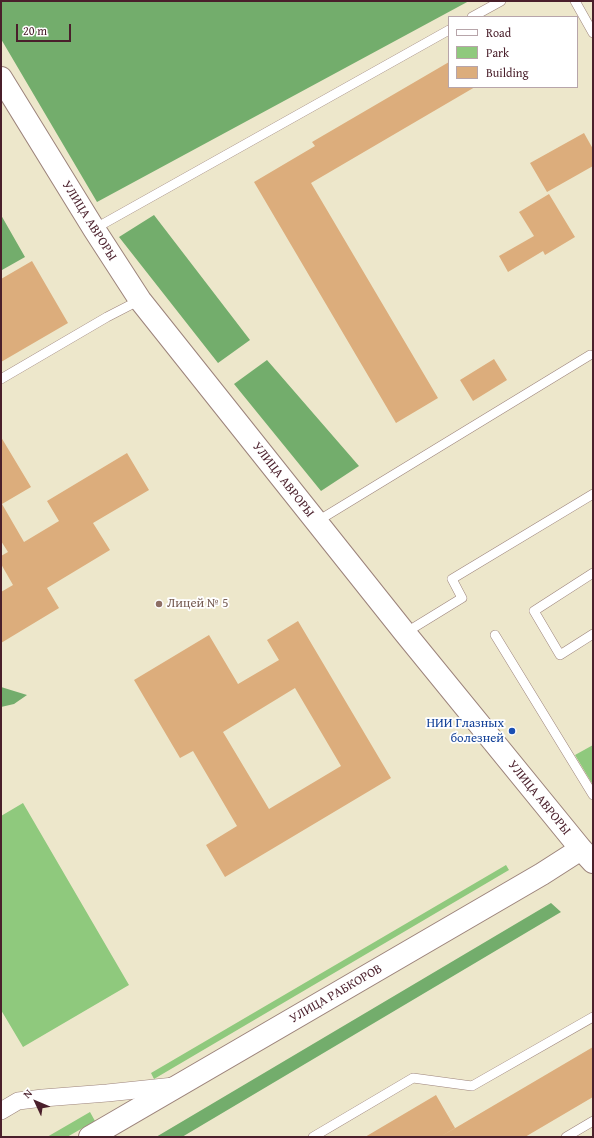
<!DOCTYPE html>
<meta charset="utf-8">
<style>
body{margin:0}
#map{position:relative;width:594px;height:1138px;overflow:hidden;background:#ede7cb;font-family:"Gentium Book Plus",serif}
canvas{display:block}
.frame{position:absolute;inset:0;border:2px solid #4a1f2b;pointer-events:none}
.legend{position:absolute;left:448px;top:16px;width:130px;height:72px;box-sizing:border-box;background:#fff;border:1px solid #b7a5aa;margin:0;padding:5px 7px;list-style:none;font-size:12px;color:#4a1f2b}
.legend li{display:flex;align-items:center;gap:8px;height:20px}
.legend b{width:20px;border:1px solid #b7a5aa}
.north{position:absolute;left:16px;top:1082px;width:40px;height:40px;-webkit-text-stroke:3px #fff;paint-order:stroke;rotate:314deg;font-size:11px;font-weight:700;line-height:16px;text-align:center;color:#4a1f2b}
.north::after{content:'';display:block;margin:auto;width:14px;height:18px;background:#4a1f2b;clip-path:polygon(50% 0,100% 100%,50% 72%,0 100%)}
.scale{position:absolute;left:16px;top:24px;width:55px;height:18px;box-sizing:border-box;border:2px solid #4a1f2b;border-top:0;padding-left:5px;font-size:12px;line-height:14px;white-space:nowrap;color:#4a1f2b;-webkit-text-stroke:3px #fff;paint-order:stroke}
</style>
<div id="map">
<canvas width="594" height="1138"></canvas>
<div class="frame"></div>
<ul class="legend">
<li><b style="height:5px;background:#fff"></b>Road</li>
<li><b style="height:11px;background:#8fc97d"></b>Park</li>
<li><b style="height:11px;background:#dcad7c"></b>Building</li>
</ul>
<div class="north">N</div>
<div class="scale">20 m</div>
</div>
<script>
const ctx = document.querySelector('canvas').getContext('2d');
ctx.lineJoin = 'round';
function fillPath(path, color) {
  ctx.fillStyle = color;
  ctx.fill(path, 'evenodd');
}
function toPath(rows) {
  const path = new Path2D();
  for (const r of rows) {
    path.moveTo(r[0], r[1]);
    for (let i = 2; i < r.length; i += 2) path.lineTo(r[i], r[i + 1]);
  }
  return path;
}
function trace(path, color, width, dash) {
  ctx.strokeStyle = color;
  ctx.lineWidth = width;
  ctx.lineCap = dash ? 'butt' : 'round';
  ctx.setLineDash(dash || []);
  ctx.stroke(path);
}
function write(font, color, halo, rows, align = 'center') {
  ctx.font = font + ' "Gentium Book Plus",serif';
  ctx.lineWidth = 3.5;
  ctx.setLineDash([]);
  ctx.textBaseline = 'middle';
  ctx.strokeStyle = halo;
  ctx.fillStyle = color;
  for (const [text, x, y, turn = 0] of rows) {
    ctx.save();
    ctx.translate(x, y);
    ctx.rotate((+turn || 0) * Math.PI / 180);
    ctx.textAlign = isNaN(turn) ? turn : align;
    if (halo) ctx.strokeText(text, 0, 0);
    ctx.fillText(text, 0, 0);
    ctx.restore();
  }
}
fillPath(toPath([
 [593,745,593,785,575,755],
 [23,803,129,985,23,1047,1,1010,1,816],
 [506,865,509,870,154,1079,151,1073],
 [90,1112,95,1121,67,1137,47,1137]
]), '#8fc97d');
fillPath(toPath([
 [1,1,469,1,97,202,1,39],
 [1,215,25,257,2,270,1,269],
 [154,215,250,340,218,363,119,237],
 [267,360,359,466,321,491,234,384],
 [1,687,27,695,14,704,1,707],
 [551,903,561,912,182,1137,156,1137]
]), '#73ad6c');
fillPath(toPath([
 [449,62,449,87,475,87,311,183,438,398,396,423,254,182,315,146,312,142],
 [584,133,593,149,593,166,547,192,530,163],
 [549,194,575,237,545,255,543,251,508,272,499,256,534,236,519,212],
 [32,261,68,323,1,362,1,279],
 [494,359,507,380,473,401,460,380],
 [1,437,31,487,2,504,24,542,59,521,47,501,127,453,149,490,93,523,110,550,47,588,59,608,1,643,1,592,13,585,1,564,1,556,8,552,1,541],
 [298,621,391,778,225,877,206,845,237,826,193,751,180,758,134,680,209,635,238,684,279,660,267,640],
 [295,688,341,766,269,809,223,732],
 [593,1047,593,1097,525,1137,440,1137],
 [436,1095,455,1128,440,1137,365,1137]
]), '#dcad7c');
const lane = toPath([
 [575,1,593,33],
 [472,17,501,1],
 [94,229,449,30],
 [1,379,107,317,140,300],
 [316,522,590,355],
 [593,573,534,611,560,655,593,634],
 [405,633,462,598,452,579,593,494],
 [495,635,593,795],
 [313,1137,413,1078,472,1086,593,1017],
 [566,1137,593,1121]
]);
const street = toPath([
 [1,1111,18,1101,43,1098,107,1093,174,1086]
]);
const secondary = toPath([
 [1,78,94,229,140,300,405,633,581,849,593,862],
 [90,1137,542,874,581,849]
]);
trace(lane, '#9c837b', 10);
trace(street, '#9c837b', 18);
trace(secondary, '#9c837b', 24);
trace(lane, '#fff', 9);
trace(street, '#fff', 17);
trace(secondary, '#fff', 22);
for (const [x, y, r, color] of [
 [159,604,4,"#8d6e63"],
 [512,731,4,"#1a4fb4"]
]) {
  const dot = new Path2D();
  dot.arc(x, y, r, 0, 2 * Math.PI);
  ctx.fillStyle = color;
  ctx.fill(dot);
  trace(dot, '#fff', 1.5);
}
write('13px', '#4a1f2b', '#fff', [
 ["УЛИЦА АВРОРЫ",89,221,58],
 ["УЛИЦА АВРОРЫ",283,480,52],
 ["УЛИЦА АВРОРЫ",539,798,51],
 ["УЛИЦА РАБКОРОВ",336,994,-30]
]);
write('13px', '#785e54', '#fff', [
 ["Лицей № 5",167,604]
], 'left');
write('13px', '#164399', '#fff', [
 ["НИИ Глазных",504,724],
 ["болезней",504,739]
], 'right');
</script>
